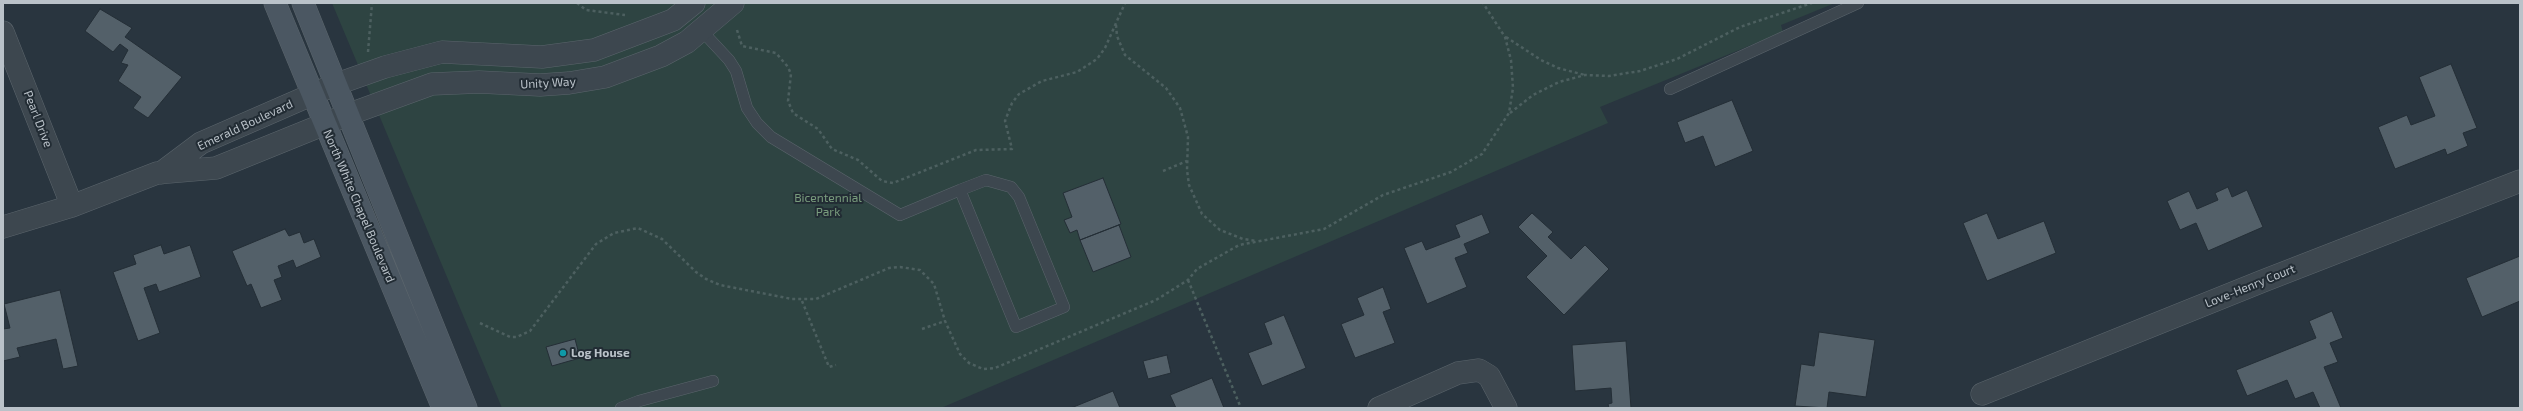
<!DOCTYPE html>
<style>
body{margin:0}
#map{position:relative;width:2523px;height:411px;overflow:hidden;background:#29353f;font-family:"Exo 2",sans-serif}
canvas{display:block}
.frame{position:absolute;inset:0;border:4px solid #bac2c9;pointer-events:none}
</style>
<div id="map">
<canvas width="2523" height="411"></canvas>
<div class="frame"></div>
</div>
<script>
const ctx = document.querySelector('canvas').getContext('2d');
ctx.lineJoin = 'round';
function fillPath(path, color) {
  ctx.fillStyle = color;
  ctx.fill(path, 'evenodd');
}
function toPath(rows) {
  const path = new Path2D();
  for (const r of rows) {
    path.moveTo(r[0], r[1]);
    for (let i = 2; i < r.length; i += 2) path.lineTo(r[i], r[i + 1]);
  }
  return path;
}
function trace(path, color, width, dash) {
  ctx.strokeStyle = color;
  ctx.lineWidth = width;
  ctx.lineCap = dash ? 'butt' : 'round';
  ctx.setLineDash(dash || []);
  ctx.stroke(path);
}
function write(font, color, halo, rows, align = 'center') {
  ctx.font = font + ' "Exo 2",sans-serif';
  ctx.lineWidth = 4;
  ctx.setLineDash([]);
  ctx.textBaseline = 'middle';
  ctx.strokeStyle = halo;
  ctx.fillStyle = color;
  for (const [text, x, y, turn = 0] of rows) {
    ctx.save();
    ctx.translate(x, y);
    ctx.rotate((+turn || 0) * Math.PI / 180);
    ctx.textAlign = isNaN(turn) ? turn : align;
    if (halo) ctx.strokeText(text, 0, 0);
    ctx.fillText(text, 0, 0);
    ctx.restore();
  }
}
fillPath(toPath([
 [332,3,1835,3,1781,25,1783,32,1600,107,1608,123,941,408,502,408]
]), '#2e4442');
const building = toPath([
 [100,9,132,28,125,37,182,77,148,118,133,108,141,97,118,81,128,65,121,63,128,50,120,44,113,52,85,31,100,9],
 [2451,64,2477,128,2463,133,2468,146,2447,155,2445,149,2395,169,2378,127,2407,115,2411,125,2435,116,2419,77,2451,64],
 [1732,100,1753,151,1715,167,1703,136,1685,143,1677,122,1732,100],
 [1103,178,1121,224,1080,240,1077,230,1070,233,1064,220,1072,217,1063,193,1103,178],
 [2228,187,2232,197,2247,190,2263,227,2208,251,2196,223,2180,230,2167,201,2189,191,2197,209,2218,200,2215,193,2228,187],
 [1532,213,1553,232,1548,237,1571,259,1585,245,1609,269,1564,315,1526,277,1547,256,1518,227,1532,213],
 [1987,213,1998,239,2044,221,2056,253,1987,281,1963,223,1987,213],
 [1482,214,1490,233,1464,244,1468,253,1455,258,1467,287,1427,304,1404,248,1422,241,1426,250,1460,237,1455,225,1482,214],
 [1119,225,1131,257,1093,272,1080,240,1119,225],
 [285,229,289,236,300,232,304,243,314,239,321,257,296,268,293,260,278,266,282,277,274,280,282,300,261,308,251,284,247,286,232,251,285,229],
 [161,245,164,254,190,245,201,277,159,292,156,284,144,288,160,333,138,341,113,272,136,264,133,255,161,245],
 [2520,256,2520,301,2482,317,2466,278,2520,256],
 [1383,287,1391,309,1383,312,1395,343,1355,358,1341,324,1364,315,1357,298,1383,287],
 [60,290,78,366,63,369,56,339,17,348,20,357,3,361,3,329,10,328,4,304,60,290],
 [2332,311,2343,338,2330,343,2338,362,2324,367,2341,408,2320,408,2313,392,2295,399,2287,380,2247,396,2236,370,2316,338,2309,321,2332,311],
 [1284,315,1306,368,1262,386,1248,353,1272,344,1264,323,1284,315],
 [1819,332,1875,340,1866,397,1829,392,1827,408,1795,406,1801,364,1814,366,1819,332],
 [575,339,580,358,552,366,546,347,575,339],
 [1626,341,1631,408,1609,408,1608,404,1612,403,1611,388,1575,391,1572,345,1626,341],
 [1167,355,1171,373,1148,379,1143,361,1167,355],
 [1212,378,1224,408,1176,408,1170,395,1212,378],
 [1113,391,1120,408,1071,408,1113,391]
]);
fillPath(building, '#536069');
trace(building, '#242e36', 1);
const service = toPath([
 [703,32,729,60,736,71,747,108,757,123,771,137,900,215,960,190,986,180,1011,187,1019,197,1064,307,1016,327,960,190],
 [1670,89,1858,3],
 [621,408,639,401,713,381]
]);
const minor = toPath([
 [3,32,72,206],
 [161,173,201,143,334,85,385,67,442,52,542,57,594,50,673,20,694,3],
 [3,227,72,206,157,173,216,168,347,115,432,84,479,82,540,85,569,83,605,77,661,56,687,42,733,3],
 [1982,394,2263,281,2520,181],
 [1379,408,1458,373,1479,370,1489,376,1506,408]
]);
const secondary = toPath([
 [275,3,443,408],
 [303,3,466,408]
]);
trace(service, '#5b656c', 12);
trace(minor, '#5b656c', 23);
trace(secondary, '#5b656c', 23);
trace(toPath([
 [577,3,586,10,625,15],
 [1116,25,1117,36,1125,55,1166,88,1180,108,1188,137,1187,170,1189,185,1202,214,1220,230,1243,239,1257,241],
 [737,30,742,46,776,53,788,67,791,74,788,101,793,113,818,129,832,149,858,160,882,181,893,183,976,150,1012,149,1005,121,1012,103,1019,94,1042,81,1077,72,1097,59,1105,48,1125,3],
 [1506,37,1541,60,1558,68,1585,75],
 [368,52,372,3],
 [1510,113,1533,95,1559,82,1585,75,1609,76,1640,71,1677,59,1740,27,1812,3],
 [1163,171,1187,161],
 [1188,280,1241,408],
 [802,301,829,367,836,365],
 [480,323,510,337,517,337,530,331,596,244,614,233,638,228,662,239,696,272,706,279,720,285,792,299,816,299,889,268,900,267,920,270,934,284,945,321,960,354,969,363,983,369,995,368,1156,300,1188,280,1197,269,1239,245,1324,229,1383,195,1451,172,1482,154,1509,113,1513,88,1511,60,1505,37,1483,3],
 [922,329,945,321]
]), '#4d6060', 2.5, [3, 3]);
trace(service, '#3d474f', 11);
trace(minor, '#3d474f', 22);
trace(secondary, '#4b5762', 22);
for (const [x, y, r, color] of [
 [563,353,4,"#0f9aa8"]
]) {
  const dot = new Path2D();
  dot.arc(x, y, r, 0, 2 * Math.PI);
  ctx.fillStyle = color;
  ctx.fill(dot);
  trace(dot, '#222c34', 1.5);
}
write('12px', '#bac2c9', '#222c34', [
 ["Unity Way",548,83,-3],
 ["Pearl Drive",38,119,69],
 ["Emerald Boulevard",245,125,-25],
 ["North White Chapel Boulevard",359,206,67],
 ["Love-Henry Court",2250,286,-22]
]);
write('12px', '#7a9d7e', '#222c34', [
 ["Bicentennial",828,198],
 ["Park",828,212]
]);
write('bold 12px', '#bac2c9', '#222c34', [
 ["Log House",571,353]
], 'left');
</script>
